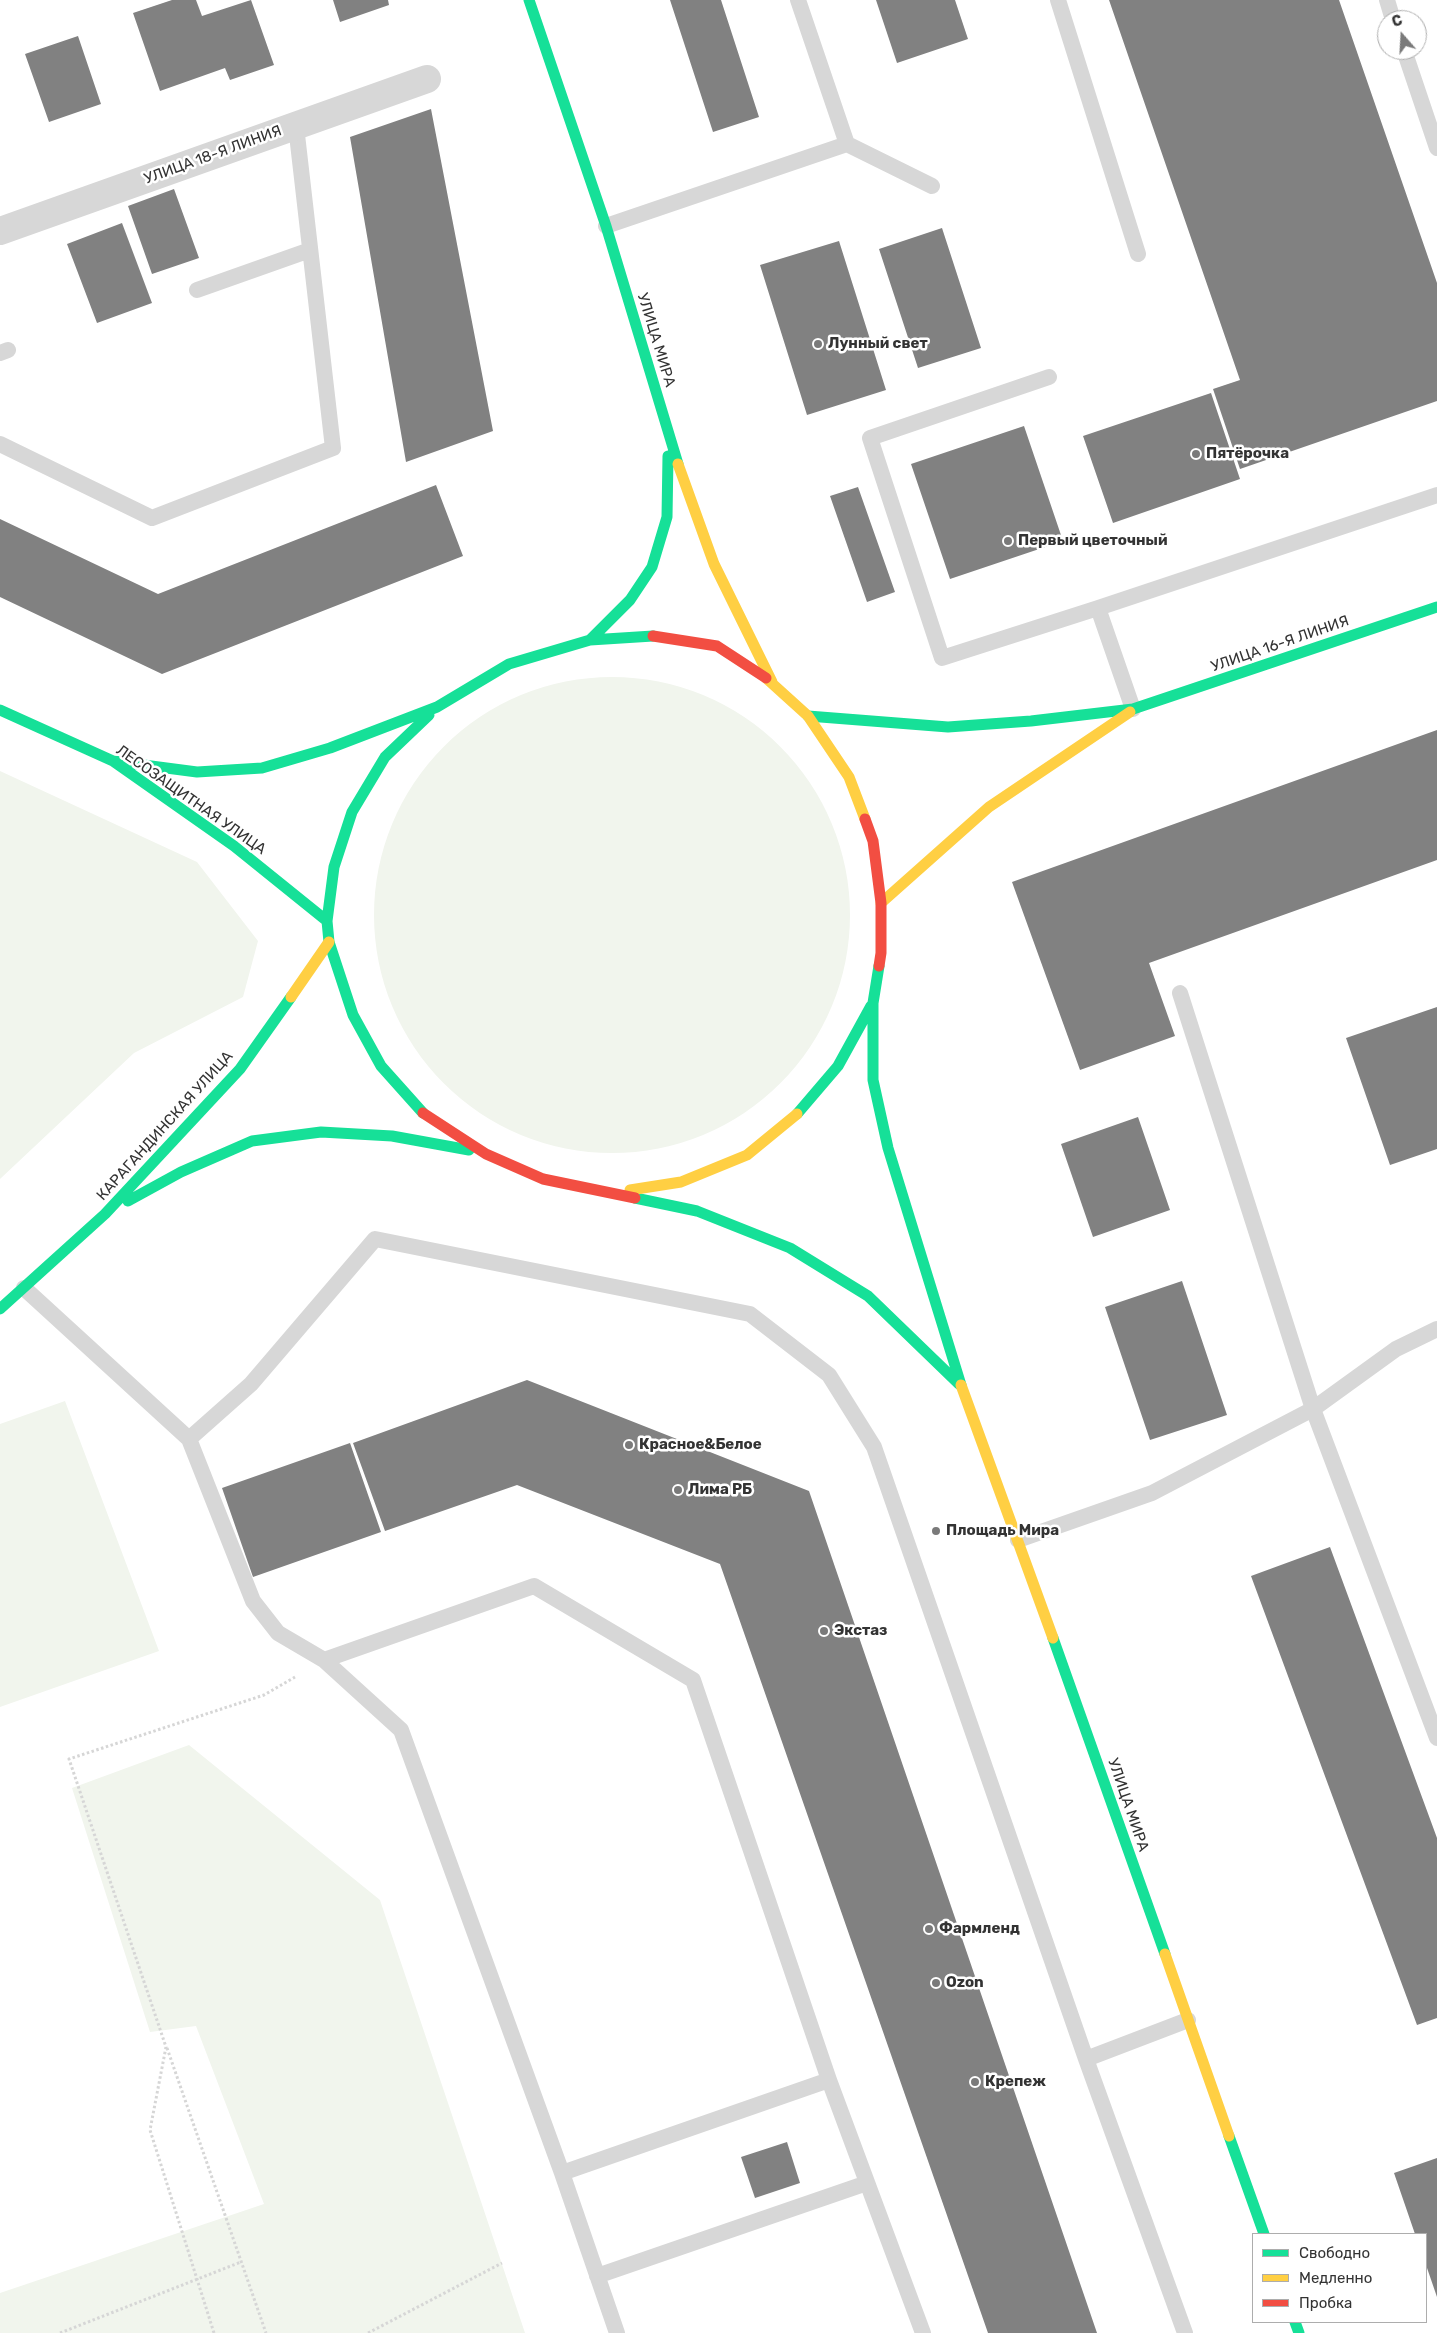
<!DOCTYPE html>
<meta charset="utf-8">
<style>
body{margin:0}
#map{position:relative;width:1437px;height:2333px;overflow:hidden;background:#fff;font-family:Rubik,sans-serif}
canvas{display:block}
.legend{position:absolute;left:1252px;top:2233px;width:175px;height:90px;box-sizing:border-box;background:#fff;border:1px solid #adadad;margin:0;padding:6px 9px;list-style:none;font-size:15px;color:#333}
.legend li{display:flex;align-items:center;gap:10px;height:25px}
.legend b{width:25px;border:1px solid #adadad}
.north{position:absolute;left:1377px;top:10px;width:50px;height:50px;box-sizing:border-box;background:#fff;border:1px solid #adadad;border-radius:50%;rotate:341deg;font-size:14px;font-weight:700;line-height:20px;text-align:center;color:#333}
.north::after{content:'';display:block;margin:auto;width:18px;height:22px;background:#7a7a7a;clip-path:polygon(50% 0,100% 100%,50% 72%,0 100%)}
</style>
<div id="map">
<canvas width="1437" height="2333"></canvas>
<ul class="legend">
<li><b style="height:6px;background:#16e098"></b>Свободно</li>
<li><b style="height:6px;background:#ffcf43"></b>Медленно</li>
<li><b style="height:6px;background:#f24e42"></b>Пробка</li>
</ul>
<div class="north">С</div>
</div>
<script>
const ctx = document.querySelector('canvas').getContext('2d');
ctx.lineJoin = 'round';
function fillPath(path, color) {
  ctx.fillStyle = color;
  ctx.fill(path, 'evenodd');
}
function toPath(rows) {
  const path = new Path2D();
  for (const r of rows) {
    if (r.length === 3) {
      path.moveTo(r[0] + r[2], r[1]);
      path.arc(r[0], r[1], r[2], 0, 2 * Math.PI);
      continue;
    }
    path.moveTo(r[0], r[1]);
    for (let i = 2; i < r.length; i += 2) path.lineTo(r[i], r[i + 1]);
  }
  return path;
}
function trace(path, color, width, dash) {
  ctx.strokeStyle = color;
  ctx.lineWidth = width;
  ctx.lineCap = dash ? 'butt' : 'round';
  ctx.setLineDash(dash || []);
  ctx.stroke(path);
}
function write(font, color, halo, rows, align = 'center') {
  ctx.font = font + ' Rubik,sans-serif';
  ctx.lineWidth = 5;
  ctx.setLineDash([]);
  ctx.textBaseline = 'middle';
  ctx.strokeStyle = halo;
  ctx.fillStyle = color;
  for (const [text, x, y, turn = 0] of rows) {
    ctx.save();
    ctx.translate(x, y);
    ctx.rotate((+turn || 0) * Math.PI / 180);
    ctx.textAlign = isNaN(turn) ? turn : align;
    if (halo) ctx.strokeText(text, 0, 0);
    ctx.fillText(text, 0, 0);
    ctx.restore();
  }
}
fillPath(toPath([
 [612,915,238],
 [0,771,197,862,258,941,243,997,134,1053,0,1179],
 [65,1401,159,1651,0,1707,0,1424],
 [189,1745,380,1900,525,2333,0,2333,0,2293,264,2204,196,2026,150,2032,72,1788]
]), '#f1f5ed');
fillPath(toPath([
 [172,0,196,0,202,16,251,0,274,65,230,80,225,68,160,91,133,13],
 [333,0,388,0,389,5,340,22],
 [670,0,721,0,759,117,713,132],
 [876,0,955,0,968,39,897,63],
 [1109,0,1339,0,1437,283,1437,401,1240,469,1213,389,1240,380],
 [78,36,101,104,49,122,25,54],
 [431,109,493,431,406,462,350,137],
 [174,189,199,258,152,274,128,206],
 [122,223,152,303,97,323,67,244],
 [942,228,981,348,918,368,879,249],
 [839,241,886,390,807,415,760,265],
 [1211,393,1240,479,1113,523,1083,436],
 [1024,426,1063,541,950,579,911,464],
 [436,485,463,556,162,674,0,597,0,519,158,594],
 [858,487,895,592,867,602,830,496],
 [1437,730,1437,860,1149,963,1175,1036,1080,1070,1012,882],
 [1437,1007,1437,1149,1390,1165,1346,1038],
 [1138,1117,1170,1210,1093,1237,1061,1144],
 [1182,1281,1227,1415,1150,1440,1105,1307],
 [527,1380,809,1491,1097,2333,988,2333,720,1564,517,1485,385,1531,353,1443],
 [350,1443,381,1532,253,1577,222,1488],
 [1330,1547,1437,1838,1437,2018,1417,2025,1251,1576],
 [787,2142,800,2183,755,2198,741,2157],
 [1437,2158,1437,2297,1426,2265,1426,2234,1415,2234,1394,2173]
]), '#818181');
trace(toPath([
 [167,2048,266,2333],
 [60,2333,241,2262],
 [214,2333,150,2130,166,2047,69,1759,264,1695,295,1677],
 [368,2333,502,2263]
]), '#d6d6d6', 3, [2.5, 2.5]);
trace(toPath([
 [1058,0,1138,254],
 [1387,0,1393,20],
 [1404,50,1437,148],
 [847,144,932,186],
 [606,226,847,144,798,0],
 [197,290,310,250],
 [0,353,8,350],
 [1049,377,870,438,942,658,1098,608],
 [0,444,152,518,333,448,296,126],
 [1133,709,1098,608,1437,495],
 [1180,993,1313,1409,1437,1738],
 [24,1288,189,1439,253,1601,278,1633,324,1660,401,1730,562,2173,617,2333],
 [189,1439,251,1384,375,1239,750,1314,829,1375,874,1447,1086,2059,1185,2333],
 [1018,1540,1152,1493,1313,1409,1396,1349,1437,1329],
 [324,1660,534,1586,693,1680,829,2080,923,2333],
 [1086,2059,1188,2020],
 [562,2173,829,2080],
 [597,2276,867,2183]
]), '#d7d7d7', 16);
trace(toPath([
 [0,231,427,79]
]), '#d7d7d7', 28);
trace(toPath([
 [529,0,606,226,678,464],
 [590,640,630,600,652,567,667,517,668,456],
 [0,710,113,761,234,846,327,921],
 [808,716,948,727,1031,721,1133,709,1437,607],
 [113,761,197,772,262,768,330,748,437,707,509,664,590,640,653,636],
 [879,966,873,1003,873,1080,888,1148,961,1385],
 [423,1113,381,1066,353,1015,329,942,327,921,334,867,352,812,385,757,429,715],
 [797,1114,838,1066,871,1006],
 [635,1198,697,1211,790,1248,868,1296,959,1384],
 [128,1201,181,1172,252,1141,321,1132,392,1136,469,1150],
 [0,1309,105,1214,240,1069,291,997],
 [1053,1638,1165,1954],
 [1229,2136,1264,2234],
 [1295,2322,1299,2333]
]), '#16e098', 11);
trace(toPath([
 [678,464,714,564,772,682],
 [766,678,808,716,849,777,865,819],
 [881,903,989,807,1130,712],
 [291,997,329,942],
 [630,1190,681,1182,747,1155,797,1114],
 [961,1385,1053,1638],
 [1165,1954,1229,2136]
]), '#ffcf43', 11);
trace(toPath([
 [653,636,717,646,766,678],
 [865,819,873,841,881,903,881,953,879,966],
 [423,1113,486,1154,543,1179,635,1198]
]), '#f24e42', 11);
for (const [x, y, r, color] of [
 [818,344,5,"#7a7a7a"],
 [1196,454,5,"#7a7a7a"],
 [1008,541,5,"#7a7a7a"],
 [629,1445,5,"#7a7a7a"],
 [678,1490,5,"#7a7a7a"],
 [936,1531,5,"#7a7a7a"],
 [824,1631,5,"#7a7a7a"],
 [929,1929,5,"#7a7a7a"],
 [936,1983,5,"#7a7a7a"],
 [975,2082,5,"#7a7a7a"]
]) {
  const dot = new Path2D();
  dot.arc(x, y, r, 0, 2 * Math.PI);
  ctx.fillStyle = color;
  ctx.fill(dot);
  trace(dot, '#fff', 2);
}
write('15px', '#333', '#fff', [
 ["УЛИЦА 18-Я ЛИНИЯ",213,155,-20],
 ["УЛИЦА МИРА",656,340,73],
 ["УЛИЦА 16-Я ЛИНИЯ",1280,644,-19],
 ["ЛЕСОЗАЩИТНАЯ УЛИЦА",191,800,35],
 ["КАРАГАНДИНСКАЯ УЛИЦА",165,1126,-48],
 ["УЛИЦА МИРА",1128,1805,71]
]);
write('bold 15px', '#333', '#fff', [
 ["Лунный свет",828,344],
 ["Пятёрочка",1206,454],
 ["Первый цветочный",1018,541],
 ["Красное&Белое",639,1445],
 ["Лима РБ",688,1490],
 ["Площадь Мира",946,1531],
 ["Экстаз",834,1631],
 ["Фармленд",939,1929],
 ["Ozon",946,1983],
 ["Крепеж",985,2082]
], 'left');
</script>
